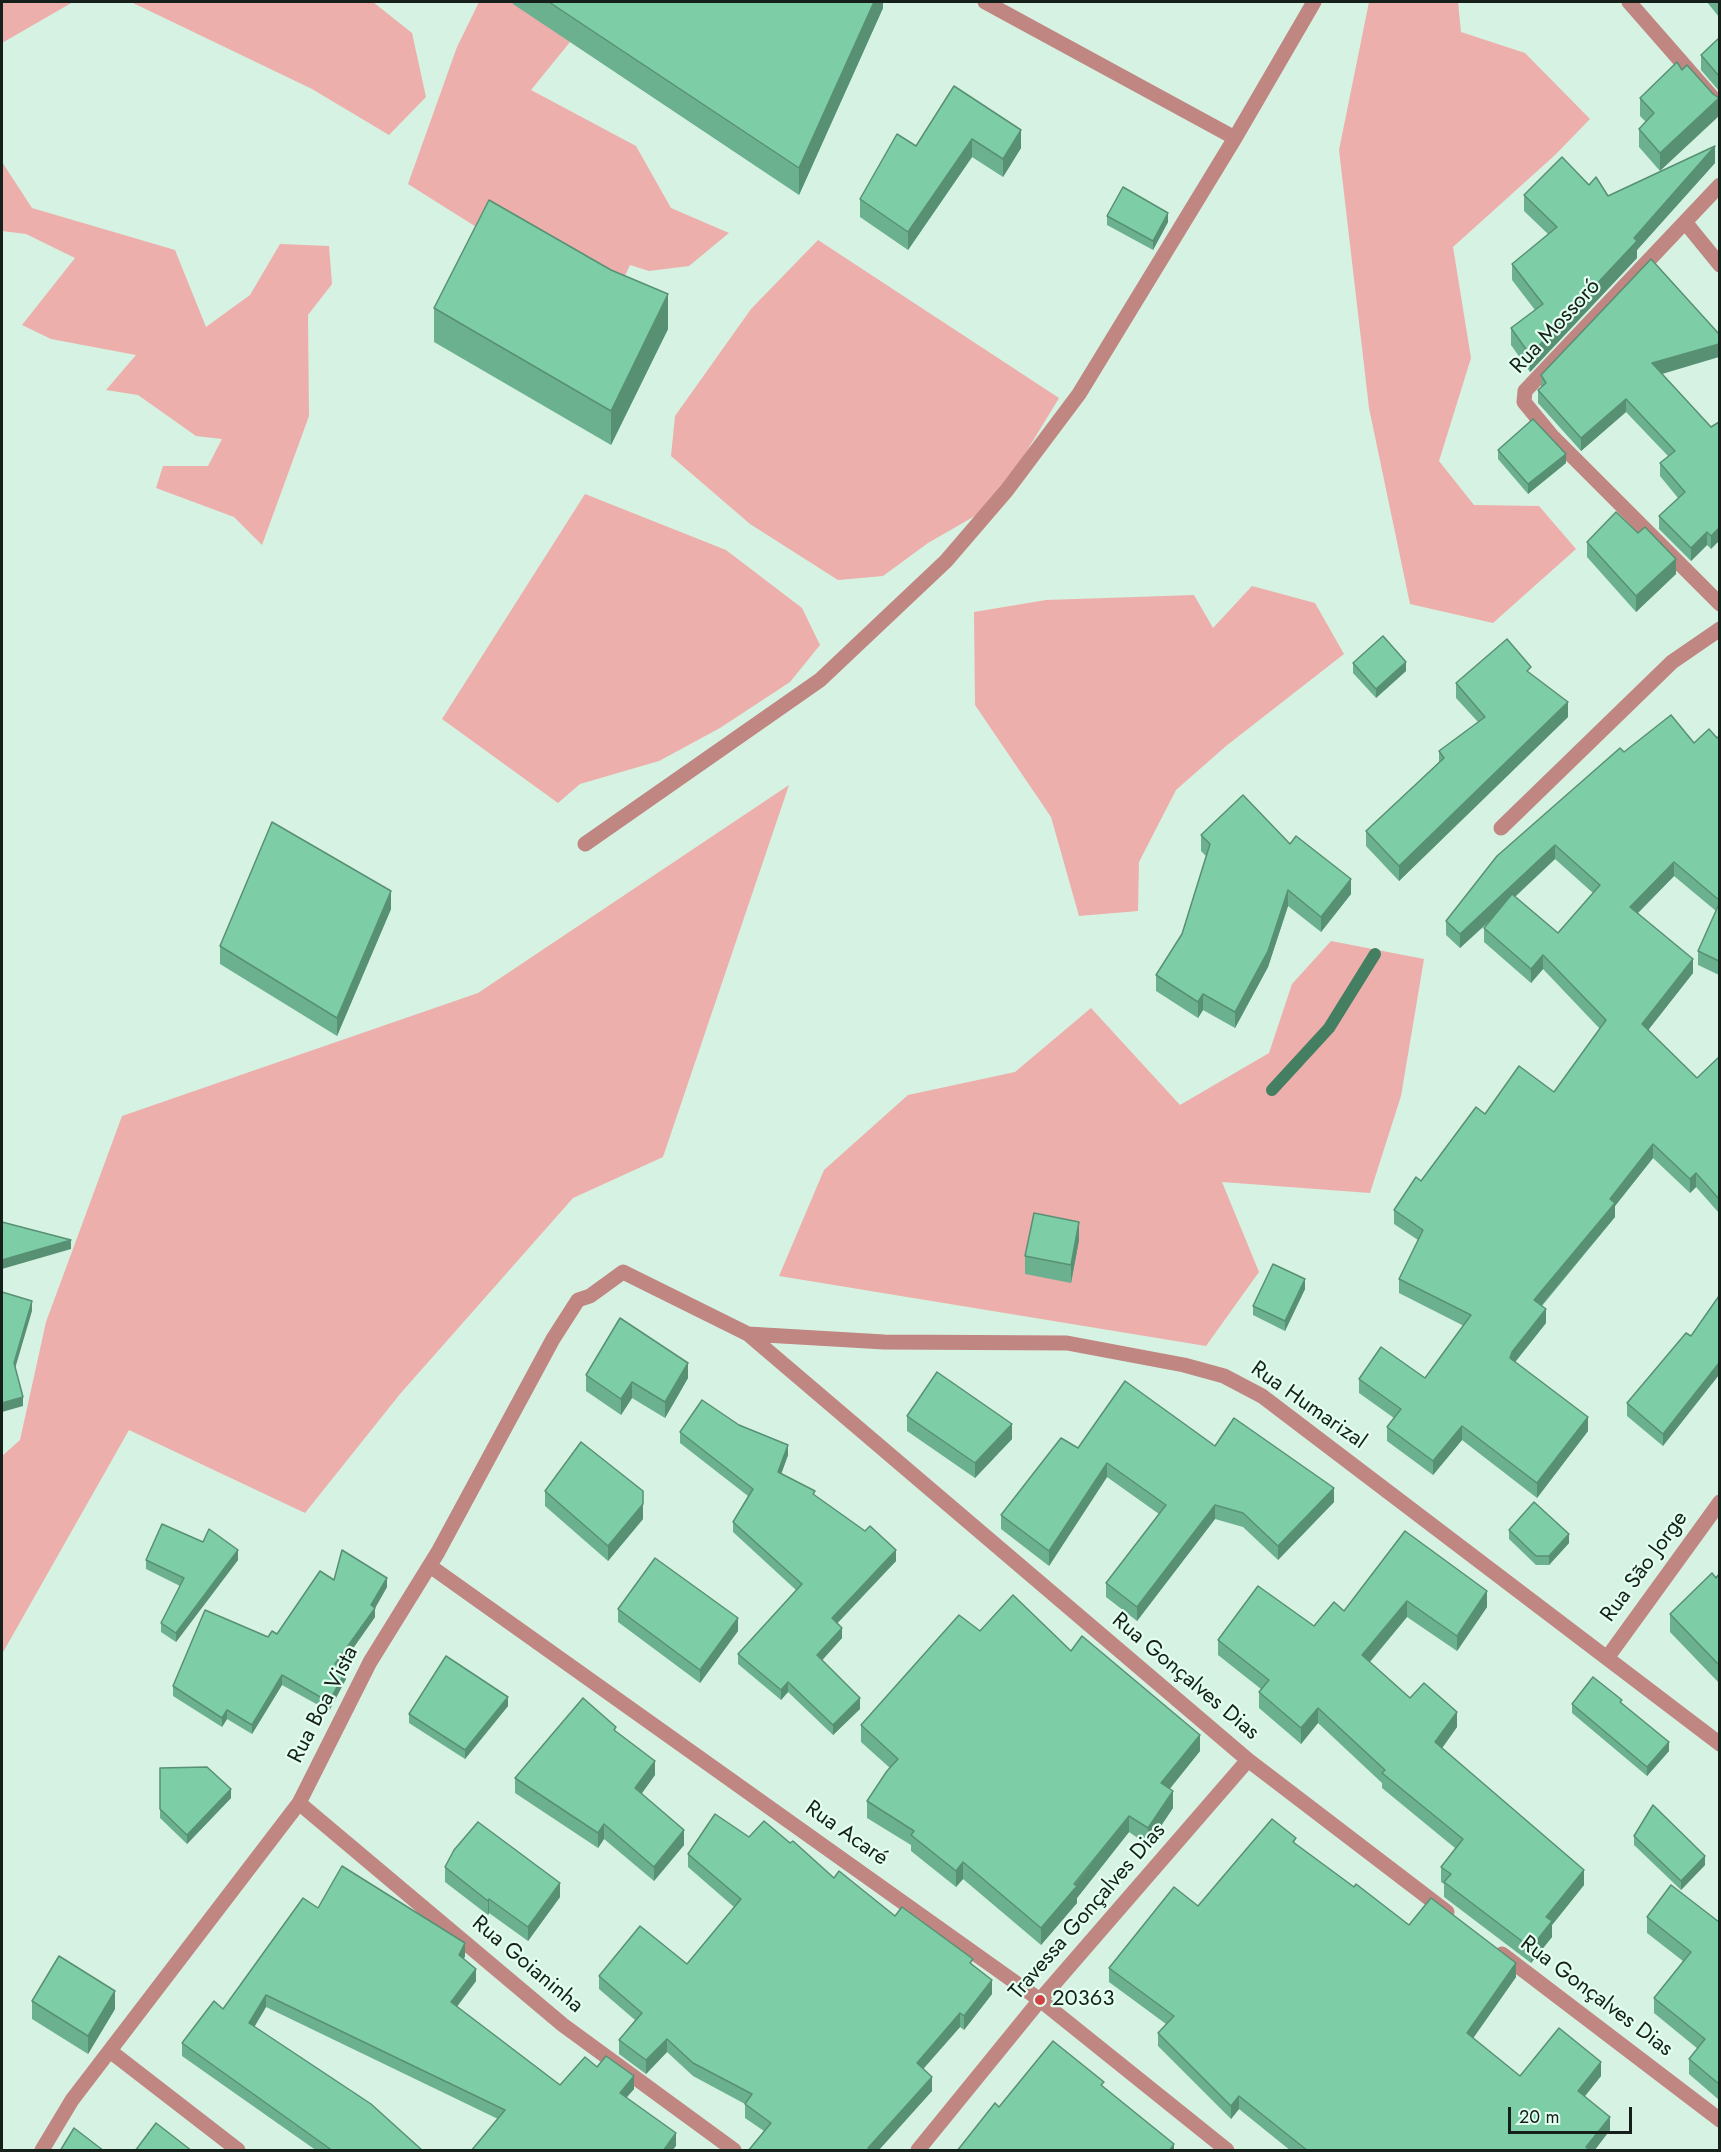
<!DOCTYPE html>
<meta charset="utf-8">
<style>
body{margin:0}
#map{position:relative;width:1721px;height:2152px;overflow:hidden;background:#d6f2e2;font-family:Jost,sans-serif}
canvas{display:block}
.frame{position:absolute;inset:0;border:3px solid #16201a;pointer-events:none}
.scale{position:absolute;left:1508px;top:2107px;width:124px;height:27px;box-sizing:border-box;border:3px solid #16201a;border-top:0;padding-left:8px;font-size:18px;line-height:21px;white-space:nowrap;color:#16201a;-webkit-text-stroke:4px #e3fff0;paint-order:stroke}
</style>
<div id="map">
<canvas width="1721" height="2152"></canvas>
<div class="frame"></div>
<div class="scale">20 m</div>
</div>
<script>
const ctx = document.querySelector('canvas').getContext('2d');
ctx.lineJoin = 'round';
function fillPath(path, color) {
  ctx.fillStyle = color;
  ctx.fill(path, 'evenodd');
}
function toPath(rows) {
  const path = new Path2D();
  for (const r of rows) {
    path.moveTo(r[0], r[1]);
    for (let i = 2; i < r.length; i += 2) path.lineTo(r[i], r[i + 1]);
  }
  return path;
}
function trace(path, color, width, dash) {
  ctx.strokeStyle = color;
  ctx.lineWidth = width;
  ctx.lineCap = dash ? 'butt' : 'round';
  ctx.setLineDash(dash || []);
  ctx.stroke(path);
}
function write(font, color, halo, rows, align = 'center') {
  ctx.font = font + ' Jost,sans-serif';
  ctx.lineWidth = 4.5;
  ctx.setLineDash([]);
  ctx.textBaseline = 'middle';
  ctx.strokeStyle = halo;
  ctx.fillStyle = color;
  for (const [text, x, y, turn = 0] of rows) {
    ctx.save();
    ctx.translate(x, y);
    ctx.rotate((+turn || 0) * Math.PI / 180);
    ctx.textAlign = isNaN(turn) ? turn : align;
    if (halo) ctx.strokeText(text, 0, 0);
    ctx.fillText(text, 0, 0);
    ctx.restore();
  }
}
fillPath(toPath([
 [2,2,73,2,2,43],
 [131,2,373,2,412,33,426,97,389,135,312,89],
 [479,2,514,2,570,42,531,90,636,146,671,208,729,233,689,266,649,271,630,265,611,305,489,235,408,184,457,47],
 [1369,2,1458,2,1461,32,1525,53,1590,119,1555,155,1453,247,1471,358,1439,461,1474,505,1539,506,1576,549,1493,623,1410,604,1369,408,1339,150],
 [2,162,32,208,175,250,206,327,250,295,280,244,329,246,332,284,308,315,309,416,262,545,234,517,156,488,163,466,208,466,222,439,196,436,138,395,106,390,136,355,51,339,22,325,75,258,26,234,2,231],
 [818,240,1059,398,994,505,928,543,883,576,838,580,750,524,671,456,675,416,751,309],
 [585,494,726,550,802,608,820,645,790,682,720,728,659,761,580,784,558,803,442,719],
 [1252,586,1315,603,1344,654,1226,746,1176,790,1139,862,1138,911,1079,916,1051,817,975,705,974,612,1046,600,1194,595,1213,628],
 [789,785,663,1157,573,1198,400,1394,305,1513,129,1430,2,1654,2,1456,20,1440,46,1322,122,1116,478,993],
 [1331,941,1424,959,1401,1096,1370,1193,1222,1182,1259,1272,1206,1346,779,1276,824,1170,908,1095,1015,1072,1091,1008,1180,1105,1269,1053,1292,984]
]), '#edafab');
trace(toPath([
 [1272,1090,1329,1028,1375,954]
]), '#447f62', 12);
trace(toPath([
 [985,2,1235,138],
 [1629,2,1720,106],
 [1720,185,1525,391,1524,402,1552,436,1720,604],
 [1685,222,1720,265],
 [1501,828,1672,662,1720,629],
 [585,844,820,680,946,561,1007,490,1079,394,1235,138,1314,2],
 [748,1334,884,1342,1067,1343,1184,1365,1224,1376,1262,1396,1720,1744],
 [430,1566,1040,2000,1227,2150],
 [1607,1658,1720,1502],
 [299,1803,563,2025,734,2150],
 [1502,1954,1720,2120],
 [110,2051,238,2150],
 [42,2150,72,2100,299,1803,370,1662,438,1552,553,1339,578,1300,590,1296,623,1272,748,1334,1248,1760,1447,1912],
 [918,2150,1040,2000,1248,1760]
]), '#c08682', 15);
fillPath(toPath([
 [513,2,883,2,883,8,799,195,513,4],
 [1707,2,1719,2,1719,17],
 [1719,38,1719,91,1701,70,1701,55],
 [1677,62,1660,171,1639,147,1639,129,1646,122,1640,116,1640,98],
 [954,86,1021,148,1003,177,972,157,908,250,860,217,860,199,916,146],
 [1715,163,1637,250,1637,258,1530,372,1511,345,1511,328,1535,310,1512,280,1512,264,1548,234,1524,211,1524,195,1589,185,1608,196],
 [1107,216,1168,222,1153,250,1107,225],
 [434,308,668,329,611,445,434,342],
 [1662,374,1711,427,1711,549,1707,545,1691,561,1659,529,1659,516,1678,498,1660,476,1660,463,1668,456,1626,412,1581,451,1538,403,1538,390,1541,387,1541,375],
 [1498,450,1566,463,1528,494,1498,459],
 [1587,542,1676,574,1636,612,1587,557],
 [1353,663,1406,671,1376,698,1353,673],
 [1531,674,1568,717,1399,881,1366,846,1366,831,1439,762,1439,751,1478,722,1456,698,1456,683],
 [1719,736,1719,975,1698,965,1698,951,1716,911,1674,876,1638,913,1693,973,1648,1030,1697,1078,1719,1057,1719,1213,1696,1187,1690,1193,1653,1158,1615,1206,1615,1217,1542,1306,1546,1323,1515,1362,1588,1431,1537,1498,1462,1440,1433,1475,1387,1441,1387,1427,1394,1418,1359,1393,1359,1379,1425,1378,1464,1326,1399,1293,1399,1279,1418,1240,1394,1224,1394,1210,1485,1114,1554,1092,1600,1029,1543,969,1531,983,1484,942,1484,928,1491,920,1460,948,1446,935,1446,921,1624,752,1694,743,1717,738],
 [1555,859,1593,893,1558,933,1515,897],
 [1201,835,1290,844,1351,894,1321,932,1288,906,1268,967,1235,1028,1203,1010,1198,1018,1156,991,1156,975,1182,934,1206,856,1201,851],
 [391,909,337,1036,220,964,220,946],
 [1079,1240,1071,1283,1025,1274,1025,1256],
 [1305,1289,1285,1331,1253,1315,1253,1306],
 [1691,1336,1663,1446,1627,1416,1627,1403],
 [586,1375,688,1378,665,1418,632,1398,621,1415,586,1391],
 [907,1416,1012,1439,975,1478,907,1431],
 [739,1425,788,1455,781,1474,815,1496,896,1561,837,1623,842,1638,822,1660,860,1709,833,1735,788,1692,781,1700,738,1664,738,1654,796,1590,733,1532,733,1522,748,1496,680,1443,680,1432],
 [1215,1446,1334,1502,1278,1560,1243,1527,1215,1519,1137,1621,1106,1597,1106,1583,1159,1514,1107,1477,1049,1566,1001,1529,1001,1515,1078,1448],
 [545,1491,643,1519,608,1561,545,1506],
 [1509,1530,1569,1543,1549,1565,1536,1565,1509,1539],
 [1405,1531,1487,1607,1457,1651,1407,1617,1370,1662,1410,1698,1457,1727,1442,1748,1584,1885,1552,1925,1552,1937,1531,1963,1444,1897,1444,1884,1441,1882,1441,1867,1455,1848,1382,1788,1382,1783,1318,1723,1301,1744,1259,1708,1259,1692,1261,1689,1218,1655,1218,1640,1314,1626,1344,1611],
 [203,1542,238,1560,176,1642,161,1632,161,1623,180,1586,146,1569,146,1560],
 [1719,1574,1719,1683,1670,1632,1670,1614,1716,1578],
 [334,1580,387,1587,375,1608,375,1617,340,1667,346,1679,329,1711,282,1685,252,1734,227,1719,222,1727,173,1696,173,1686,268,1637,277,1634],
 [618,1609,738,1631,700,1683,618,1622],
 [980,1631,1071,1651,1200,1751,1169,1789,1173,1808,1148,1845,1129,1832,1077,1898,1077,1903,1041,1945,963,1879,956,1887,911,1851,911,1845,867,1818,867,1801,890,1768,861,1742,861,1725],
 [1572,1704,1622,1704,1669,1751,1647,1776,1572,1713],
 [508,1706,465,1759,409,1723,409,1714],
 [616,1732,655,1775,641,1794,684,1845,654,1881,604,1839,598,1848,515,1793,515,1778],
 [160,1768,231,1798,187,1844,160,1818],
 [1634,1836,1705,1865,1681,1890,1634,1845],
 [749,1837,790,1843,834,1878,973,1965,992,1994,964,2030,960,2027,923,2069,932,2091,878,2151,748,2151,764,2131,745,2118,745,2104,693,2076,667,2052,646,2074,619,2054,619,2040,635,2020,599,1989,599,1976,687,1964,734,1907,688,1867,688,1854],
 [1296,1844,1354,1887,1409,1925,1516,1977,1473,2038,1520,2076,1601,2076,1584,2096,1610,2130,1594,2151,1291,2151,1239,2109,1231,2119,1158,2046,1158,2033,1166,2024,1109,1982,1109,1968,1198,1906],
 [445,1867,560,1897,528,1941,489,1913,488,1915,445,1882],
 [318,1908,465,1956,464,1959,476,1981,457,2007,560,2085,597,2067,634,2089,626,2098,676,2146,498,2119,266,2007,254,2027,423,2151,317,2151,182,2056,182,2043,223,2009],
 [1647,1917,1719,1922,1719,2100,1689,2074,1689,2059,1698,2049,1654,2013,1654,1998,1683,1961,1647,1933],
 [32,2001,115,2009,88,2054,32,2019]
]), '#6cb18f');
fillPath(toPath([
 [874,2,883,2,883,8,799,195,799,168],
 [1719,98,1719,116,1660,171,1660,153],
 [1021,130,1021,148,1003,177,1003,159],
 [972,139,972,157,908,250,908,232],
 [1715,146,1715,163,1637,250,1637,258,1530,372,1530,355],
 [1168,213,1168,222,1153,250,1153,241],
 [668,294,668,329,611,445,611,411],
 [1719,344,1719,357,1652,377,1652,363],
 [1626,399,1626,412,1581,451,1581,438],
 [1566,454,1566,463,1528,494,1528,484],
 [1719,528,1719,541,1711,549,1711,536],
 [1707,532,1707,545,1691,561,1691,548],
 [1676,559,1676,574,1636,612,1636,596],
 [1406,662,1406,671,1376,698,1376,689],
 [1568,702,1568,717,1399,881,1399,866],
 [1555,845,1555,859,1460,948,1460,934],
 [1674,862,1674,876,1630,921,1630,907],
 [1351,879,1351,894,1321,932,1321,917],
 [1288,890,1288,906,1268,967,1235,1028,1235,1012],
 [391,891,391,909,337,1036,337,1018],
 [1543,955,1543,969,1531,983,1531,969],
 [1693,959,1693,973,1642,1038,1642,1024],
 [1203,994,1203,1010,1198,1018,1198,1002],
 [1653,1144,1653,1158,1615,1206,1615,1217,1534,1314,1534,1300,1610,1199],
 [1696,1173,1696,1187,1690,1193,1690,1179],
 [1079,1222,1079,1240,1071,1283,1071,1265],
 [71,1240,71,1249,2,1269,2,1260],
 [1305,1279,1305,1289,1285,1331,1285,1321],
 [32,1301,32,1311,14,1372,14,1363],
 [1546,1309,1546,1323,1512,1366,1510,1358,1512,1352],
 [688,1363,688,1378,665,1418,665,1402],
 [1719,1363,1719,1375,1663,1446,1663,1434],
 [632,1382,632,1398,621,1415,621,1399],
 [23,1397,23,1406,2,1412,2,1403],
 [1588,1417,1588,1431,1537,1498,1537,1483],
 [1012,1424,1012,1439,975,1478,975,1463],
 [1462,1426,1462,1440,1433,1475,1433,1461],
 [788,1445,788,1455,778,1483,778,1472],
 [1107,1463,1107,1477,1049,1566,1049,1551],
 [1334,1488,1334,1502,1278,1560,1278,1546],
 [643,1504,643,1519,608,1561,608,1546],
 [1215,1505,1215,1519,1137,1621,1137,1607],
 [1569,1534,1569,1543,1549,1565,1549,1556],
 [238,1550,238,1560,176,1642,176,1633],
 [896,1550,896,1561,832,1629,832,1618],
 [387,1578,387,1587,374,1610,375,1608,375,1617,335,1674,335,1664],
 [1487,1591,1487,1607,1457,1651,1457,1636],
 [1407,1601,1407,1617,1362,1671,1362,1655],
 [738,1618,738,1631,700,1683,700,1670],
 [842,1628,842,1638,817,1666,817,1655],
 [346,1670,346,1679,329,1711,329,1702],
 [282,1675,282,1685,252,1734,252,1725],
 [788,1682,788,1692,781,1700,781,1690],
 [508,1697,508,1706,465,1759,465,1750],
 [860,1698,860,1709,833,1735,833,1725],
 [1318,1708,1318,1723,1301,1744,1301,1728],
 [227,1710,227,1719,222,1727,222,1718],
 [1457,1712,1457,1727,1435,1758,1435,1742],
 [1200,1735,1200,1751,1161,1800,1161,1783],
 [1669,1742,1669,1751,1647,1776,1647,1767],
 [655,1761,655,1775,635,1803,635,1788],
 [231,1789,231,1798,187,1844,187,1835],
 [1173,1791,1173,1808,1148,1845,1148,1828],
 [1129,1816,1129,1832,1077,1898,1077,1903,1041,1945,1041,1928],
 [604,1824,604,1839,598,1848,598,1833],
 [684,1830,684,1845,654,1881,654,1867],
 [1705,1856,1705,1865,1681,1890,1681,1881],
 [963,1862,963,1879,956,1887,956,1871],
 [1584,1870,1584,1885,1552,1925,1552,1937,1531,1963,1531,1948,1546,1917],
 [560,1883,560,1897,528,1941,528,1927],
 [489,1899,489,1913,488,1915,488,1901],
 [465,1943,465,1956,459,1968,459,1955],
 [1516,1963,1516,1977,1467,2047,1467,2033],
 [476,1969,476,1981,451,2014,451,2002],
 [992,1980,992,1994,964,2030,964,2016],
 [115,1991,115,2009,88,2054,88,2036],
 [266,1995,266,2007,249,2036,249,2023],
 [960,2013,960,2027,917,2076,917,2063],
 [667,2039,667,2052,646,2074,646,2060],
 [1601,2062,1601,2076,1578,2105,1578,2091],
 [634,2076,634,2089,620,2105,620,2093],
 [932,2077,932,2091,878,2151,868,2151,868,2148],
 [1239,2096,1239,2109,1231,2119,1231,2106],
 [1610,2117,1610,2130,1594,2151,1586,2151,1586,2147],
 [676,2133,676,2146,672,2151,663,2151],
 [1174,2144,1174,2151,1169,2151]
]), '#589074');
const building = toPath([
 [549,2,874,2,799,168,549,2],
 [1719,38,1719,76,1701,55,1719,38],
 [1677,62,1682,70,1687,65,1713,94,1719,98,1660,153,1639,129,1654,113,1640,98,1677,62],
 [954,86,1021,130,1003,159,972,139,908,232,860,199,897,134,916,146,954,86],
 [1715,146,1634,238,1637,241,1530,355,1511,328,1543,304,1512,264,1557,227,1524,195,1562,157,1589,185,1596,177,1608,196,1715,146],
 [1123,187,1168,213,1153,241,1107,216,1123,187],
 [489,200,611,270,668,294,611,411,434,308,489,200],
 [1651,259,1719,334,1719,344,1652,363,1711,427,1719,422,1719,528,1711,536,1707,532,1691,548,1659,516,1685,492,1660,463,1675,451,1626,399,1581,438,1538,390,1546,383,1541,375,1651,259],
 [1533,419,1566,454,1528,484,1498,450,1533,419],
 [1616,512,1638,533,1645,527,1676,559,1636,596,1587,542,1616,512],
 [1383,636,1406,662,1376,689,1353,663,1383,636],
 [1507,639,1531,667,1527,671,1568,702,1399,866,1366,831,1444,758,1439,751,1485,717,1456,683,1507,639],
 [1671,715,1694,743,1709,729,1717,738,1719,736,1719,900,1674,862,1630,907,1693,959,1642,1024,1697,1078,1719,1057,1719,1199,1696,1173,1690,1179,1653,1144,1610,1199,1615,1203,1534,1300,1546,1309,1512,1352,1510,1358,1588,1417,1537,1483,1462,1426,1433,1461,1387,1427,1401,1409,1359,1379,1381,1347,1425,1378,1471,1315,1399,1279,1423,1230,1394,1210,1416,1177,1421,1181,1476,1107,1485,1114,1519,1066,1554,1092,1606,1020,1543,955,1531,969,1484,928,1512,894,1558,933,1600,885,1555,845,1460,934,1446,921,1497,856,1620,748,1624,752,1671,715],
 [1243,795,1290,844,1296,836,1351,879,1321,917,1288,890,1268,951,1235,1012,1203,994,1198,1002,1156,975,1182,934,1210,844,1201,835,1243,795],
 [272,822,391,891,337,1018,220,946,272,822],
 [1719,904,1719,961,1698,951,1719,904],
 [1034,1213,1079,1222,1071,1265,1025,1256,1034,1213],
 [2,1222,71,1240,2,1260,2,1222],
 [1273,1264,1305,1279,1285,1321,1253,1306,1273,1264],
 [2,1292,32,1301,14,1363,23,1397,2,1403,2,1292],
 [1719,1296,1719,1363,1663,1434,1627,1403,1686,1333,1691,1336,1719,1296],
 [620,1318,688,1363,665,1402,632,1382,621,1399,586,1375,620,1318],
 [937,1372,1012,1424,975,1463,907,1416,937,1372],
 [1125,1381,1215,1446,1234,1418,1334,1488,1278,1546,1243,1513,1215,1505,1137,1607,1106,1583,1166,1505,1107,1463,1049,1551,1001,1515,1061,1438,1078,1448,1125,1381],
 [702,1400,739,1425,788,1445,778,1472,815,1491,813,1494,865,1531,870,1526,896,1550,832,1618,842,1628,817,1655,860,1698,833,1725,788,1682,781,1690,738,1654,802,1584,733,1522,753,1489,680,1432,702,1400],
 [581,1442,643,1491,643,1504,608,1546,545,1491,581,1442],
 [1534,1502,1569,1534,1549,1556,1536,1556,1509,1530,1534,1502],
 [162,1524,203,1542,209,1529,238,1550,176,1633,161,1623,184,1578,146,1560,162,1524],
 [1405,1531,1487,1591,1457,1636,1407,1601,1362,1655,1410,1698,1424,1683,1457,1712,1435,1742,1584,1870,1546,1917,1552,1921,1531,1948,1444,1882,1451,1874,1441,1867,1463,1839,1382,1773,1385,1770,1318,1708,1301,1728,1259,1692,1269,1680,1218,1640,1258,1586,1314,1626,1334,1602,1344,1611,1405,1531],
 [342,1550,387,1578,371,1605,375,1608,335,1664,346,1670,329,1702,282,1675,252,1725,227,1710,222,1718,173,1686,205,1610,268,1637,272,1631,277,1634,320,1571,334,1580,342,1550],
 [655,1558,738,1618,700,1670,618,1609,655,1558],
 [1712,1573,1716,1578,1719,1574,1719,1665,1670,1614,1712,1573],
 [1013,1595,1071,1651,1082,1636,1200,1735,1161,1783,1173,1791,1148,1828,1129,1816,1074,1884,1077,1886,1041,1928,963,1862,956,1871,911,1835,914,1831,867,1801,887,1771,898,1759,861,1725,959,1615,980,1631,1013,1595],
 [446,1656,508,1697,465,1750,409,1714,446,1656],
 [1593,1677,1622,1700,1620,1702,1669,1742,1647,1767,1572,1704,1593,1677],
 [583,1698,616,1727,614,1730,655,1761,635,1788,684,1830,654,1867,604,1824,598,1833,515,1778,583,1698],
 [207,1767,231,1789,187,1835,160,1809,160,1768,207,1767],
 [1653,1805,1705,1856,1681,1881,1634,1836,1653,1805],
 [715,1814,749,1837,764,1821,790,1843,793,1841,834,1878,839,1871,895,1916,902,1907,973,1959,970,1963,992,1980,964,2016,960,2013,917,2063,932,2077,868,2148,871,2151,748,2151,771,2123,745,2104,752,2094,693,2063,667,2039,646,2060,619,2040,642,2013,599,1976,640,1926,687,1964,741,1899,688,1854,715,1814],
 [1272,1819,1296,1838,1293,1842,1354,1887,1356,1884,1409,1925,1431,1898,1516,1963,1467,2033,1520,2076,1559,2028,1601,2062,1578,2091,1610,2117,1586,2147,1590,2151,1308,2151,1239,2096,1231,2106,1158,2033,1174,2016,1109,1968,1174,1887,1198,1906,1272,1819],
 [478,1822,560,1883,528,1927,489,1899,488,1901,445,1867,454,1850,478,1822],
 [342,1866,465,1943,459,1955,476,1969,451,2002,560,2085,585,2057,597,2067,606,2056,634,2076,620,2093,676,2133,663,2151,471,2151,505,2110,266,1995,249,2023,371,2104,423,2151,333,2151,182,2043,214,2001,223,2009,303,1898,318,1908,342,1866],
 [1671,1885,1719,1922,1719,2084,1689,2059,1705,2039,1654,1998,1691,1952,1647,1917,1671,1885],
 [59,1956,115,1991,88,2036,32,2001,59,1956],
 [1053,2041,1104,2082,1101,2085,1174,2144,1169,2151,957,2151,995,2103,999,2107,1053,2041],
 [156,2123,192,2151,135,2151,156,2123],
 [74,2128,104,2151,60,2151,74,2128]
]);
fillPath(building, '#7dcea6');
trace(building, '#589074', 1.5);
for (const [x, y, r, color] of [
 [1040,2000,6,"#d24246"]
]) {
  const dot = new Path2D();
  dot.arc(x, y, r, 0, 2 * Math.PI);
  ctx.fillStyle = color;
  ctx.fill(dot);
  trace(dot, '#e3fff0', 2);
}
write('22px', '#16201a', '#e3fff0', [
 ["Rua Mossoró",1556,327,-47],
 ["Rua Humarizal",1308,1406,35],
 ["Rua São Jorge",1645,1567,-54],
 ["Rua Gonçalves Dias",1185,1677,40],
 ["Rua Boa Vista",324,1705,-63],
 ["Rua Acaré",846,1834,35],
 ["Travessa Gonçalves Dias",1088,1912,-49],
 ["Rua Goianinha",527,1965,40],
 ["Rua Gonçalves Dias",1596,1997,37]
]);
write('22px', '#16201a', '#e3fff0', [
 ["20363",1052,2000]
], 'left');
</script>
